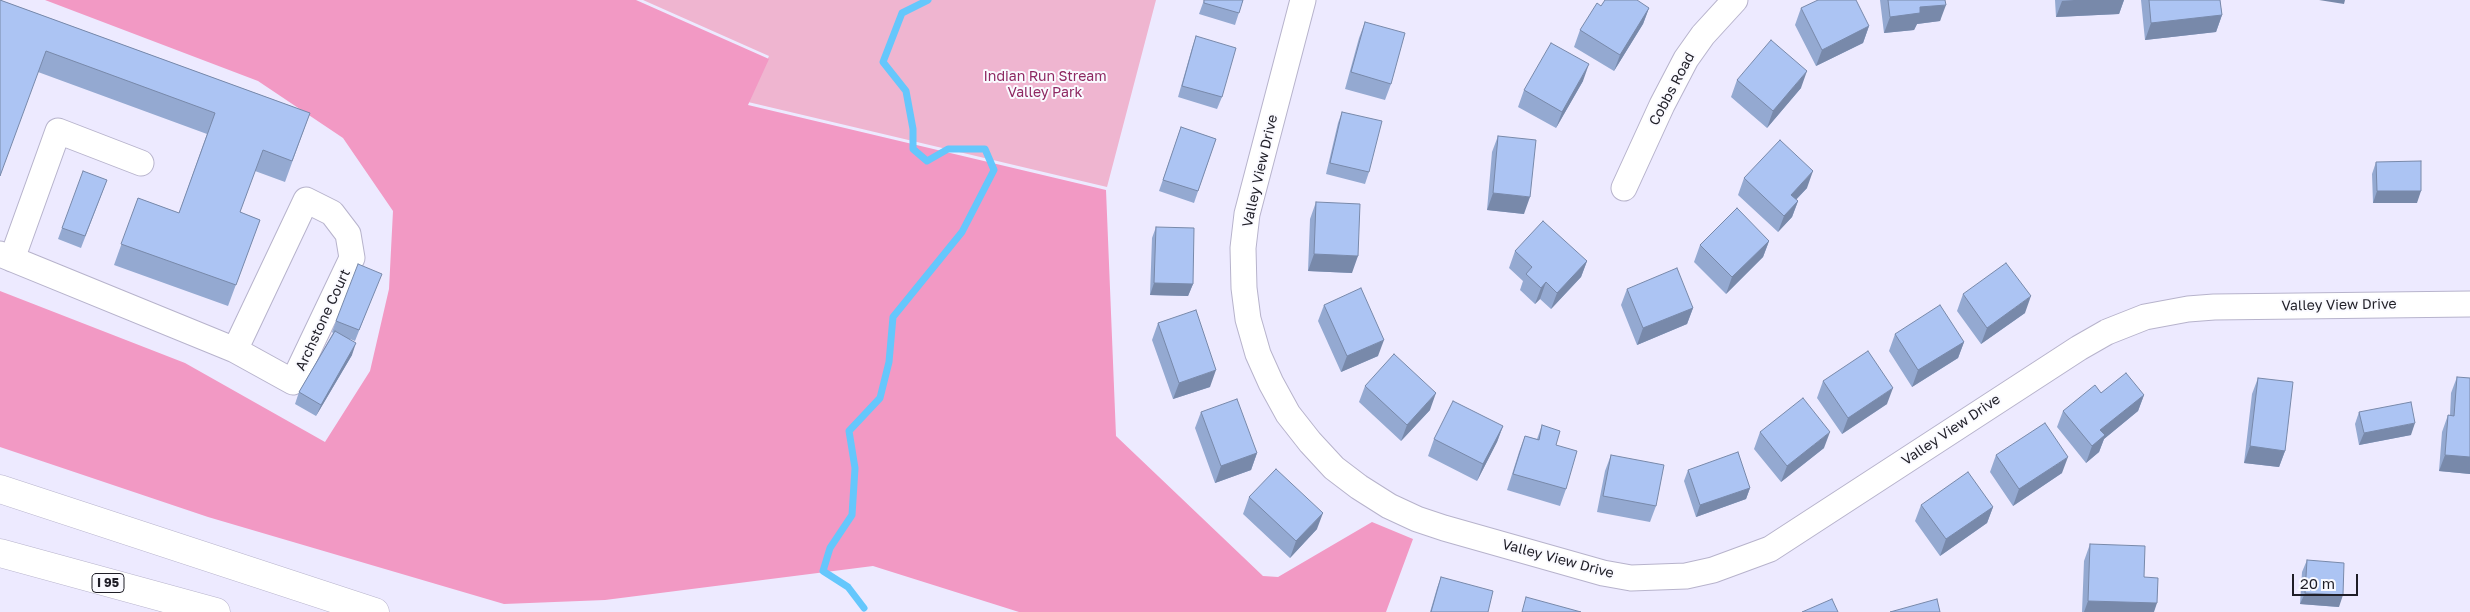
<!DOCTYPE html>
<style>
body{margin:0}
#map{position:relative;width:2470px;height:612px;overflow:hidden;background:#edeaff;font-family:"Golos Text",sans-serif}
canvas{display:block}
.scale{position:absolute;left:2292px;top:574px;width:66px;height:22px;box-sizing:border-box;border:2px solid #1f1e27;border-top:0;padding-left:6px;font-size:15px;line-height:18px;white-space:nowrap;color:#1f1e27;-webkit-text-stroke:4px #fafaff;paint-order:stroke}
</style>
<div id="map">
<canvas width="2470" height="612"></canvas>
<div class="scale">20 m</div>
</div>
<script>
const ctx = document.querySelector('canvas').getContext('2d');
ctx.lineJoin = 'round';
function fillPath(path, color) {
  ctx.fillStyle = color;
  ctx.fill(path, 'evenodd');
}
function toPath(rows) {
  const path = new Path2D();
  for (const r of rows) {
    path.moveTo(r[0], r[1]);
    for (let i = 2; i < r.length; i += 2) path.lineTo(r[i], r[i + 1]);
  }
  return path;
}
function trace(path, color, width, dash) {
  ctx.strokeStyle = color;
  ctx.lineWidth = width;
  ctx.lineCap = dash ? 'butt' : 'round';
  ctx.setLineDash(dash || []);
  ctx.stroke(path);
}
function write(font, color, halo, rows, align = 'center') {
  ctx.font = font + ' "Golos Text",sans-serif';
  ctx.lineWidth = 4;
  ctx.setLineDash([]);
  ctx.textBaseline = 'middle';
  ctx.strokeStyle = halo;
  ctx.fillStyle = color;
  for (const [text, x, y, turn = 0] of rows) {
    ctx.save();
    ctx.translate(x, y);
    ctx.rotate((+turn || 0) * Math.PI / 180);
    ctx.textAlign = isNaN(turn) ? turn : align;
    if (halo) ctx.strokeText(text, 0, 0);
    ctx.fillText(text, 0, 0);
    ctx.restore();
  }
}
fillPath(toPath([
 [643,0,1156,0,1107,187,748,102,769,56]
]), '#efb5d0');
fillPath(toPath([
 [45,0,636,0,769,59,748,105,1106,190,1116,436,1263,576,1278,577,1372,522,1413,539,1386,612,1019,612,873,566,605,600,504,604,208,517,0,447,0,291,185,363,325,442,370,371,389,289,393,211,343,138,258,81]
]), '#f299c4');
trace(toPath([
 [864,608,848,587,823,571,830,548,852,515,855,468,849,431,880,398,889,362,893,317,962,232,994,170,985,149,948,149,927,161,913,149,913,129,906,91,883,62,902,13,928,0]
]), '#65c7fc', 7);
const minor = toPath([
 [1303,0,1247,214,1243,248,1244,288,1248,319,1258,354,1271,383,1288,414,1310,442,1334,468,1359,487,1389,506,1417,519,1444,528,1603,573,1631,578,1686,576,1713,570,1770,549,2079,348,2107,332,2145,317,2188,309,2214,307,2470,304],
 [1624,188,1662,105,1686,59,1703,35,1735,0],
 [0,254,235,350,293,382,352,258,348,234,332,213,306,200,235,350],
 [12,259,58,131,141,163]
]);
const motorway = toPath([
 [0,489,375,612],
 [0,553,216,612]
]);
trace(minor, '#b7b3cc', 27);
trace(motorway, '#b7b3cc', 29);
trace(minor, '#fff', 25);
trace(motorway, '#fff', 28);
fillPath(toPath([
 [0,0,310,113,285,182,255,171,240,212,260,220,228,306,114,265,138,198,179,213,207,134,38,72],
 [1204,0,1243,0,1235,25,1199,14],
 [1880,0,1945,0,1940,21,1917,24,1914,30,1884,33],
 [2055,0,2124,0,2119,14,2056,17],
 [2141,0,2220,0,2222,15,2216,32,2145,40],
 [1601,6,1649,8,1643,24,1614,71,1574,47,1580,30],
 [1801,8,1869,26,1863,43,1816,66,1795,25],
 [1365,22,1391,84,1385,100,1345,89,1359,38],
 [1196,36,1222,97,1217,109,1178,97,1192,48],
 [1737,80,1801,88,1767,128,1731,97],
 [1583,81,1556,128,1518,107,1524,90],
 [1342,112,1369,172,1365,184,1326,174,1338,123],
 [1181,127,1216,139,1194,203,1159,191],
 [1498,136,1524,214,1487,210,1492,152],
 [2376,162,2417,203,2373,203,2372,174],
 [1744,178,1807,188,1796,200,1798,201,1792,217,1778,232,1738,195],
 [107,180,81,248,58,239,62,228],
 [1316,202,1352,273,1308,271,1310,219],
 [1156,227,1193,284,1188,296,1150,295,1152,238],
 [1769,241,1763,257,1726,294,1694,262,1700,245],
 [1515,251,1587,261,1581,277,1551,309,1540,299,1535,304,1520,290,1523,281,1509,268],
 [377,285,355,341,350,339,352,355,316,416,295,404,299,392,333,333,332,332,336,321],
 [1627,289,1693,308,1687,324,1637,345,1621,305],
 [1963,294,2025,313,1981,344,1957,311],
 [1324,305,1378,356,1341,372,1318,321],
 [1158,323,1210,387,1173,399,1152,340],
 [1895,334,1964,342,1958,358,1912,387,1889,351],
 [2457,377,2470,474,2439,471,2442,432,2448,415,2450,415,2451,393],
 [2258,378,2285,451,2279,467,2244,463,2252,394],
 [1823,381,1887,404,1842,434,1817,398],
 [1365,386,1430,410,1401,441,1359,402],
 [2101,393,2144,395,2138,411,2104,439,2099,452,2086,463,2057,427,2063,411],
 [1201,412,1257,453,1251,470,1215,483,1195,428],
 [2359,412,2411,435,2359,445,2355,424],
 [1542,425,1556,445,1566,489,1560,506,1507,490,1519,452,1525,436,1537,439],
 [1503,426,1497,442,1477,481,1428,456,1434,439],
 [1760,432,1824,448,1781,482,1754,449],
 [1611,455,1656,506,1650,522,1597,512,1605,471],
 [1996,455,2062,473,2013,506,1990,472],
 [1688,470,1750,488,1746,499,1696,517,1684,481],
 [1249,497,1317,529,1290,558,1243,514],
 [1921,505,1993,507,1987,523,1940,556,1915,521],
 [2090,544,2144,577,2154,612,2082,612,2084,561],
 [2307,560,2339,607,2300,604,2302,572],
 [1441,577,1488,612,1430,612,1437,588]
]), '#94a9d1');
fillPath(toPath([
 [2074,0,2124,0,2119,14,2056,17,2062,1],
 [2319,0,2345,0,2344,4],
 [1946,5,1940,21,1917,24,1914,30,1884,33,1890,17,1920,7],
 [1649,8,1643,24,1614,71,1620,55],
 [2222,15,2216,32,2145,40,2151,23],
 [1869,26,1863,43,1816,66,1822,50],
 [1589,64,1583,81,1556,128,1562,112],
 [1807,71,1801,88,1767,128,1773,111],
 [1813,171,1807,188,1785,211,1791,195],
 [2377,191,2421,191,2417,203,2373,203],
 [1493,193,1530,197,1524,214,1487,210],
 [1798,201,1792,217,1778,232,1784,216],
 [1769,241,1763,257,1726,294,1732,277],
 [1314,254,1358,256,1352,273,1308,271],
 [1587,261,1581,277,1551,309,1557,293],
 [1546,282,1540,299,1535,304,1541,288],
 [1154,283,1193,284,1188,296,1150,295],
 [2031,296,2025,313,1981,344,1987,328],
 [1693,308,1687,324,1637,345,1643,328],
 [1384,340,1378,356,1341,372,1347,356],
 [1964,342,1958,358,1912,387,1918,370],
 [356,343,352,355,316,416,321,405],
 [1216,370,1210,387,1173,399,1179,383],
 [1893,388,1887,404,1842,434,1848,418],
 [1436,393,1430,410,1401,441,1407,425],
 [2144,395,2138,411,2104,439,2099,452,2086,463,2092,446,2100,430],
 [2415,423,2411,435,2359,445,2364,433],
 [1503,426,1497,442,1477,481,1483,464],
 [1830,432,1824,448,1781,482,1787,466],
 [2250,446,2285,451,2279,467,2244,463],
 [1257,453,1251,470,1215,483,1221,466],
 [2445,455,2470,457,2470,474,2439,471],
 [2068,457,2062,473,2013,506,2019,489],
 [1750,488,1746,499,1696,517,1700,505],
 [1993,507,1987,523,1940,556,1946,539],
 [1323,513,1317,529,1290,558,1296,541],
 [2305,593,2343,595,2339,607,2300,604],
 [2088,601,2157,603,2154,612,2084,612]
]), '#7889aa');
const building = toPath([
 [0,0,310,113,292,161,263,150,240,212,260,220,236,285,121,244,138,198,179,213,215,113,46,51,0,176,0,0],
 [1204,0,1243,0,1239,13,1204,3,1204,0],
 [1605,0,1637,0,1649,8,1620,55,1580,30,1597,3,1601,6,1605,0],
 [1818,0,1856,0,1869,26,1822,50,1801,8,1818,0],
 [1888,0,1945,0,1946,5,1920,7,1920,13,1890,17,1888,0],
 [2149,0,2220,0,2222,15,2151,23,2149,0],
 [1365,22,1405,33,1391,84,1351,72,1365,22],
 [1196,36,1236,48,1222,97,1182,86,1196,36],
 [1771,40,1807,71,1773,111,1737,80,1771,40],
 [1551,43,1589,64,1562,112,1524,90,1551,43],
 [1342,112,1382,121,1369,172,1330,163,1342,112],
 [1181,127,1216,139,1198,191,1163,180,1181,127],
 [1498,136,1536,140,1530,197,1493,193,1498,136],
 [1780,140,1813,171,1791,195,1798,201,1784,216,1744,178,1780,140],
 [2421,161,2421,191,2377,191,2376,162,2421,161],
 [83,171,107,180,85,236,62,228,83,171],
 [1316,202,1360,204,1358,256,1314,254,1316,202],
 [1737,208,1769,241,1732,277,1700,245,1737,208],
 [1543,221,1587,261,1557,293,1546,282,1541,288,1526,274,1532,267,1515,251,1543,221],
 [1156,227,1194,228,1193,284,1154,283,1156,227],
 [2006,263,2031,296,1987,328,1963,294,2006,263],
 [358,264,382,274,359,330,336,321,358,264],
 [1677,268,1693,308,1643,328,1627,289,1677,268],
 [1361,288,1384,340,1347,356,1324,305,1361,288],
 [1940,305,1964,342,1918,370,1895,334,1940,305],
 [1196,310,1216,370,1179,383,1158,323,1196,310],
 [335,331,356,343,321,405,299,392,335,331],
 [1868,351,1893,388,1848,418,1823,381,1868,351],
 [1394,354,1436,393,1407,425,1365,386,1394,354],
 [2126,373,2144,395,2100,430,2105,435,2092,446,2063,411,2095,385,2101,393,2126,373],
 [2457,377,2470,378,2470,457,2445,455,2448,415,2454,416,2457,377],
 [2258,378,2293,382,2285,451,2250,446,2258,378],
 [1803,398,1830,432,1787,466,1760,432,1803,398],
 [1237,399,1257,453,1221,466,1201,412,1237,399],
 [1453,401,1503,426,1483,464,1434,439,1453,401],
 [2411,402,2415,423,2364,433,2359,412,2411,402],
 [2045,423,2068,457,2019,489,1996,455,2045,423],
 [1542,425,1560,431,1556,445,1577,451,1566,489,1513,474,1525,436,1539,440,1542,425],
 [1738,452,1750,488,1700,505,1688,470,1738,452],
 [1611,455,1664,465,1656,506,1603,496,1611,455],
 [1276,469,1323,513,1296,541,1249,497,1276,469],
 [1968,472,1993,507,1946,539,1921,505,1968,472],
 [2090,544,2145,546,2144,577,2158,578,2157,603,2088,601,2090,544],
 [2307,560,2344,563,2343,595,2305,593,2307,560],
 [1441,577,1493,591,1488,612,1431,612,1441,577],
 [1526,597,1581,612,1522,612,1526,597],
 [1832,599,1838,612,1802,612,1832,599],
 [1937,599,1940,612,1890,612,1937,599]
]);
fillPath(building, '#acc4f3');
trace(building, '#7889aa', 1);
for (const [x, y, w] of [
 [108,583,32]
]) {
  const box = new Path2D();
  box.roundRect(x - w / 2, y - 9.5, w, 19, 4);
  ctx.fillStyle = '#fafaff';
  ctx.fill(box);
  trace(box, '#1f1e27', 1);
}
write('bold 12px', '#1f1e27', null, [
 ["I 95",108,583]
]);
write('14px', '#8e2862', '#fafaff', [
 ["Indian Run Stream",1045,77],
 ["Valley Park",1045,93]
]);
write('14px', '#1f1e27', '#fafaff', [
 ["Cobbs Road",1672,89,-62],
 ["Valley View Drive",1260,171,-77],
 ["Valley View Drive",2339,305,-1],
 ["Archstone Court",323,320,-65],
 ["Valley View Drive",1951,430,-34],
 ["Valley View Drive",1558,559,15]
]);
</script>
